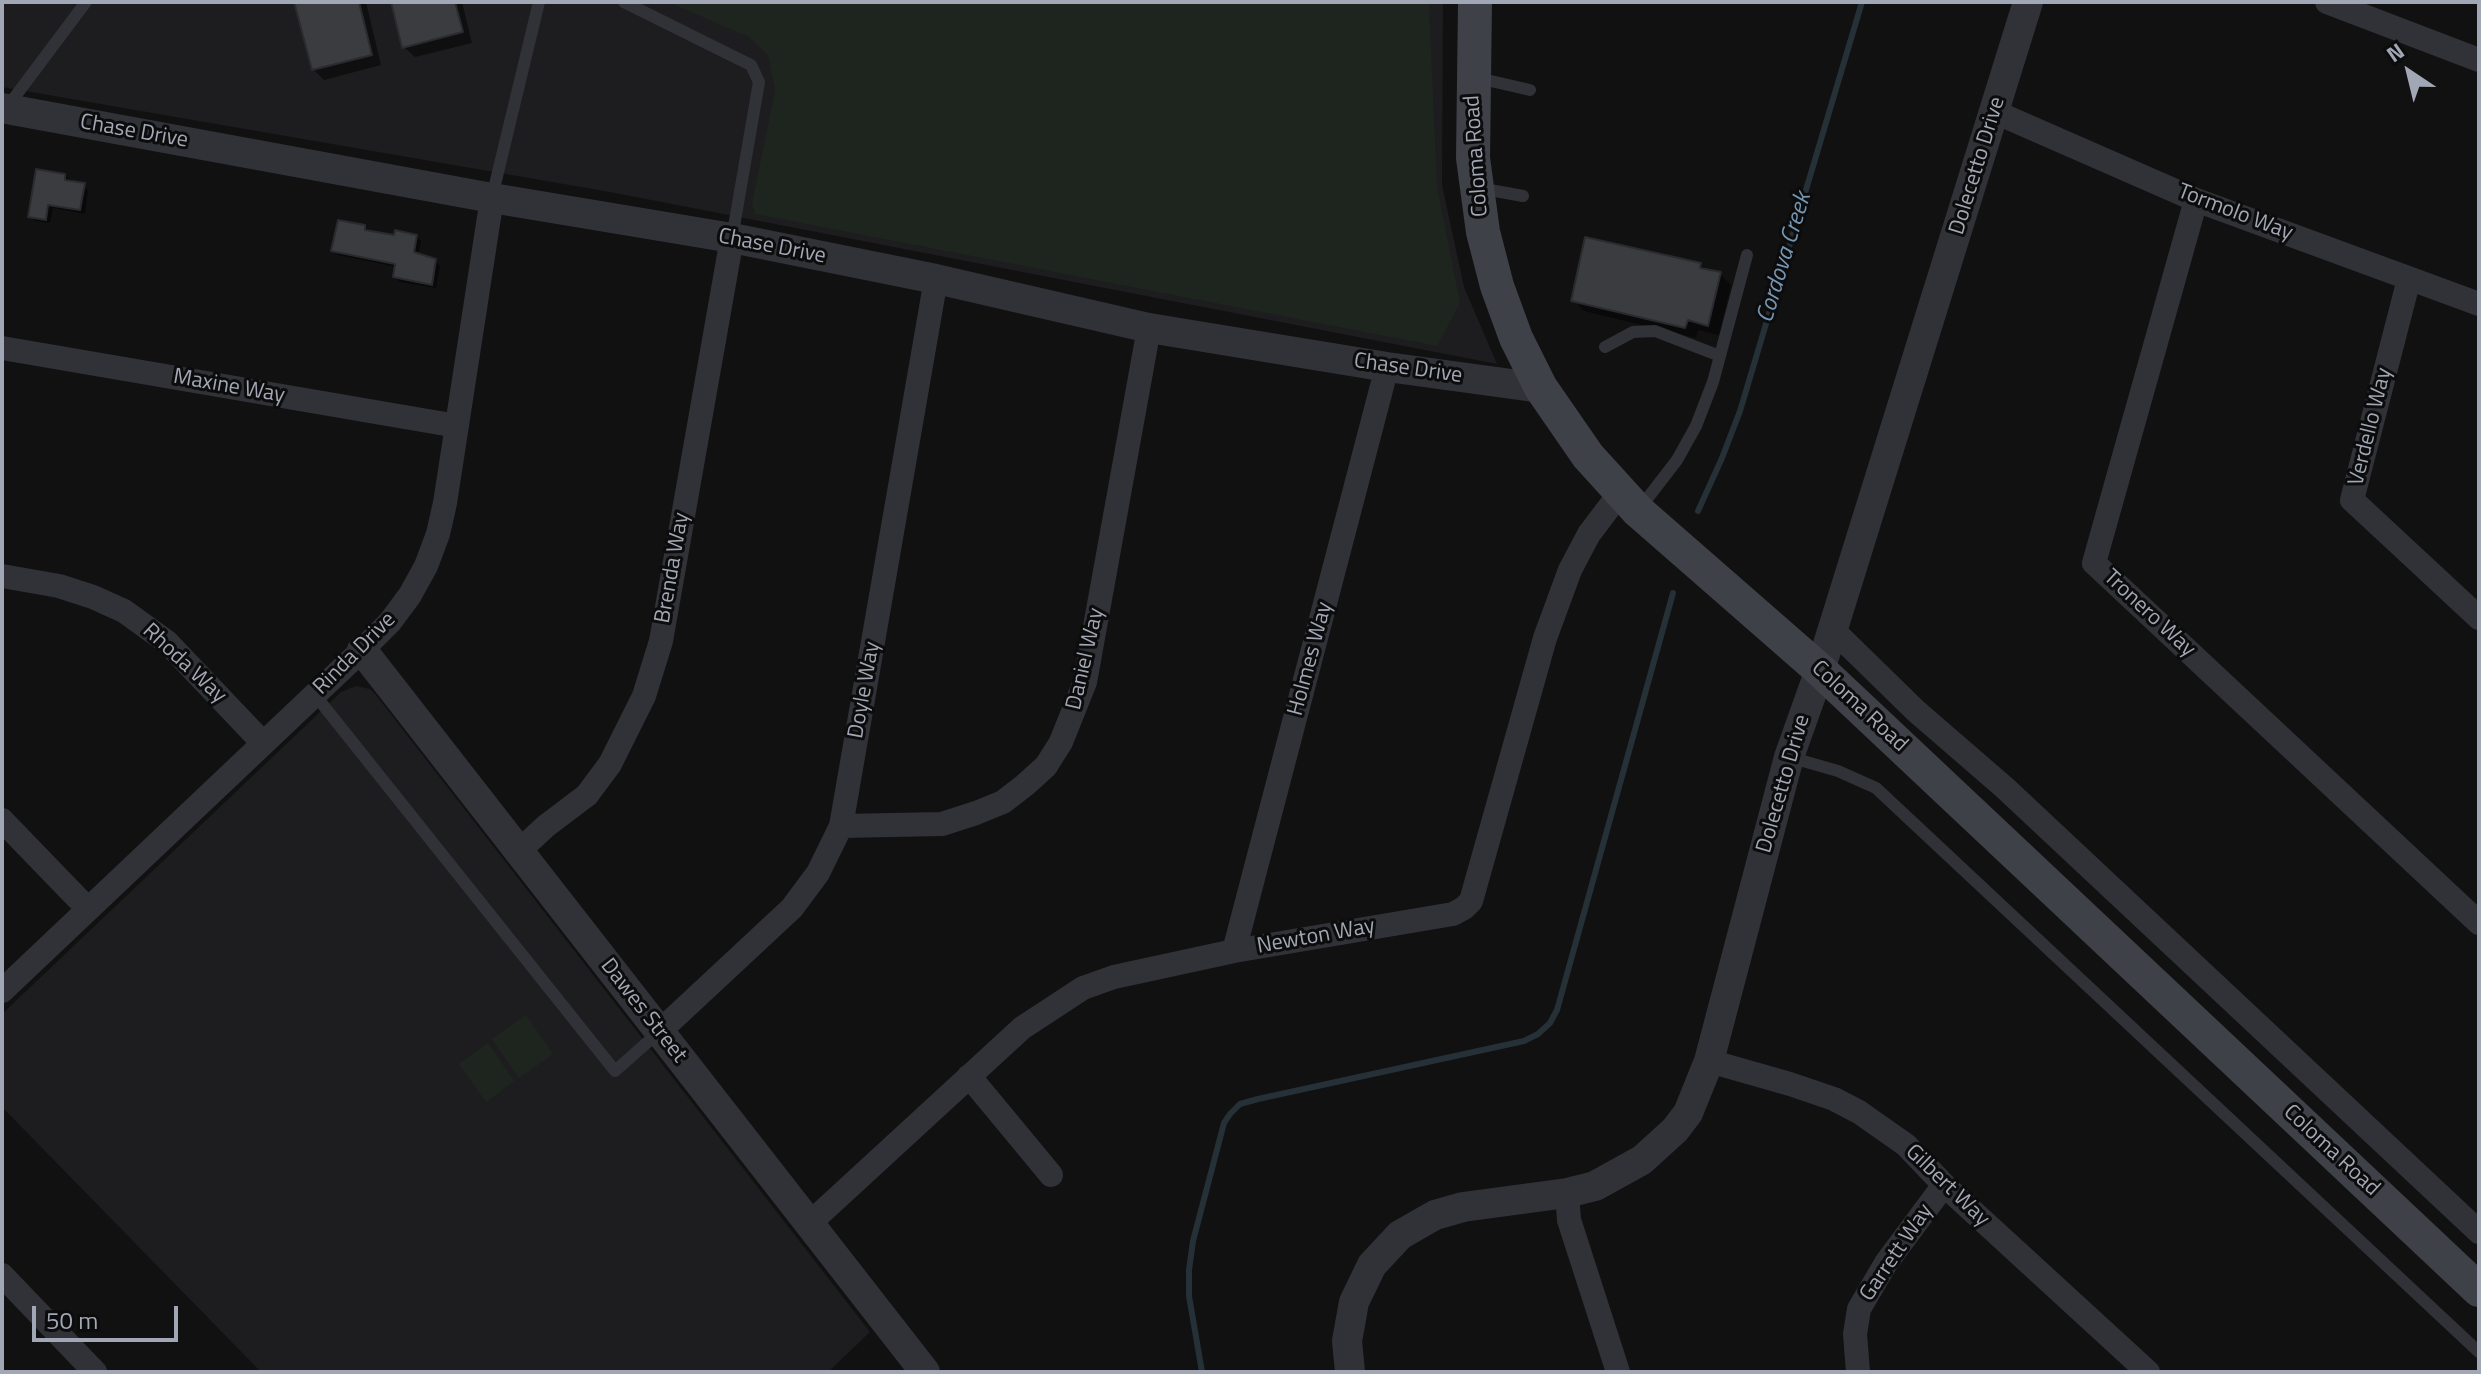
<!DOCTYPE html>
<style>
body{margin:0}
#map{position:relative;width:2481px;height:1374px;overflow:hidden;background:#111112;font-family:"Titillium Web",sans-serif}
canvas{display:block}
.frame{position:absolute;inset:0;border:4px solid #a1a7b4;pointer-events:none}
.north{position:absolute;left:2369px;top:32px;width:80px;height:80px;-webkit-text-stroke:6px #0c0c0d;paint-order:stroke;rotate:325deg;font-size:22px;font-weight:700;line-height:32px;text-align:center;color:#a1a7b4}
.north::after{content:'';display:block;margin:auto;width:28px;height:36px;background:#a1a7b4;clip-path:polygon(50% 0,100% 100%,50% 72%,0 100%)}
.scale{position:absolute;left:32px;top:1306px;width:146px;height:36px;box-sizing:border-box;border:4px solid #a1a7b4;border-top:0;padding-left:10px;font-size:24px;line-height:28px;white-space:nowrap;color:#a1a7b4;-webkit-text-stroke:6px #0c0c0d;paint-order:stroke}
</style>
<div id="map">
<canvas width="2481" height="1374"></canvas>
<div class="frame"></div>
<div class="north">N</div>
<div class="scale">50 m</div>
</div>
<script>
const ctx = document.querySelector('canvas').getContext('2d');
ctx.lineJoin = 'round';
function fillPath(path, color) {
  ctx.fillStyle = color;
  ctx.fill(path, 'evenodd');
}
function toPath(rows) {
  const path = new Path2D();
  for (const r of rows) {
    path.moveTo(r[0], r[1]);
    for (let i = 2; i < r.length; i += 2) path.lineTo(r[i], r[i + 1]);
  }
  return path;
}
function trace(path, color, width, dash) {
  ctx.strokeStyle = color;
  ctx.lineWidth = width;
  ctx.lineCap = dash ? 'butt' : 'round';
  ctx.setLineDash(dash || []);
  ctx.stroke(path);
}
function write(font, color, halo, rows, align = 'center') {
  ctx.font = font + ' "Titillium Web",sans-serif';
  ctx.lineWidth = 6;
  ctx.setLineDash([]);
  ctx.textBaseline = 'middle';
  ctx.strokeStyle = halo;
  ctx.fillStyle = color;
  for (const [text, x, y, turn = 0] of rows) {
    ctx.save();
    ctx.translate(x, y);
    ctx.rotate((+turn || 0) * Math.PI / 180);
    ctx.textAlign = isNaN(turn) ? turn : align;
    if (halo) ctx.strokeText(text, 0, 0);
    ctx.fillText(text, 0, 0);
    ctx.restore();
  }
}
fillPath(toPath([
 [2,2,1443,2,1442,185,1464,287,1497,364,610,192,2,87],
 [356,686,370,689,376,695,870,1332,828,1372,261,1372,2,1107,2,1014,341,692]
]), '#1d1d1f');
fillPath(toPath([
 [668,2,1429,2,1437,187,1460,303,1437,346,755,214,752,203,775,91,768,55,749,37],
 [526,1015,553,1054,519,1078,492,1039],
 [488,1043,514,1081,486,1102,459,1064]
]), '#1d251e');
fillPath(toPath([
 [296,2,366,2,381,65,324,80,313,69],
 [393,2,462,2,472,43,415,57,404,47],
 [65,176,88,190,85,214,53,208,50,223,35,221,30,216],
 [364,227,369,232,396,237,416,236,421,241,418,256,435,261,440,266,436,288,400,282,395,277,397,267,338,255,334,251],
 [1700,264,1707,271,1720,274,1731,285,1719,335,1698,330,1696,338,1584,311,1574,300]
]), '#0007');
trace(toPath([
 [1698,511,1722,458,1740,411,1862,2],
 [1202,1372,1189,1296,1189,1270,1193,1241,1224,1123,1230,1114,1240,1104,1258,1099,1524,1041,1538,1034,1550,1023,1557,1010,1673,593]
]), '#263037', 6);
const building = toPath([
 [294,2,359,2,372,55,312,70,294,2],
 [391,2,455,2,463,32,402,48,391,2],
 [36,169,65,174,65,180,85,183,80,210,48,205,46,220,28,217,36,169],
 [338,220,365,225,365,230,394,235,395,230,417,235,414,252,436,259,432,285,393,277,395,264,331,251,338,220],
 [1585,237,1701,263,1700,268,1721,272,1708,326,1688,320,1685,328,1571,301,1585,237]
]);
fillPath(building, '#3a3c40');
trace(building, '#2a2b2e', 2);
trace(toPath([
 [624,2,751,65,759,82,732,238],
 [1478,78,1530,90],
 [8,106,86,2],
 [1479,188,1523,196],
 [492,197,539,2],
 [1605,347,1633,332,1655,331,1720,356],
 [1640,508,1677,460,1696,426,1713,382,1747,255],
 [315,695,615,1071,659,1032],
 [1789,757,1838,771,1876,788,2479,1352]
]), '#313238', 12);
trace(toPath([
 [2327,2,2479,60],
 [1995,112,2196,200,2479,304],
 [2196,200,2094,563,2479,923],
 [2409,279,2352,500,2479,618],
 [2,348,457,426],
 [2,576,59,586,93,597,124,611,167,642,263,743],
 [1833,630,1916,711,2005,788,2479,1232],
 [2,820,88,909],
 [841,826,942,824,976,813,1003,802,1025,785,1046,766,1061,742,1085,682,1149,328],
 [519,851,546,826,587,795,610,764,644,696,661,641,732,238],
 [1234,951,1387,367],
 [2,991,362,650,390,622,410,595,426,566,438,534,445,503,492,198],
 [659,1032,792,908,818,873,841,826,936,279],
 [1709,1061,1790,1084,1834,1099,1859,1112,1906,1145,1944,1185,2148,1372],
 [969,1076,1051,1175],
 [1567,1193,1569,1220,1618,1372],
 [810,1223,1022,1028,1083,988,1114,977,1234,951,1453,914,1464,908,1471,901,1545,638,1570,570,1589,534,1620,493],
 [2,1275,95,1372],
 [1858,1372,1855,1334,1859,1309,1886,1263,1944,1185]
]), '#313238', 24);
trace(toPath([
 [2,108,492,198,732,238,936,279,1149,328,1387,367,1541,388],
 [362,650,925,1372],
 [1350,1372,1347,1341,1354,1302,1372,1265,1400,1235,1435,1215,1463,1207,1567,1193,1595,1186,1642,1160,1675,1130,1688,1113,1709,1061,1789,757,1820,670,2028,2]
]), '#313238', 30);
trace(toPath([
 [1475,2,1473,158,1483,232,1497,286,1516,338,1541,388,1588,456,1638,511,1820,670,2479,1290]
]), '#3f4148', 34);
write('22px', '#a1a7b4', '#0c0c0d', [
 ["Chase Drive",134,132,10],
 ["Coloma Road",1477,156,-94],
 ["Dolecetto Drive",1978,166,-73],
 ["Tormolo Way",2235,213,21],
 ["Chase Drive",772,247,11],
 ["Chase Drive",1408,369,8],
 ["Maxine Way",229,387,10],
 ["Verdello Way",2371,427,-76],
 ["Brenda Way",673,568,-80],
 ["Tronero Way",2149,614,43],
 ["Rinda Drive",355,654,-45],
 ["Daniel Way",1086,659,-77],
 ["Holmes Way",1311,659,-75],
 ["Rhoda Way",184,664,43],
 ["Doyle Way",865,690,-80],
 ["Coloma Road",1859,707,43],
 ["Dolecetto Drive",1784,784,-74],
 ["Newton Way",1316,937,-10],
 ["Dawes Street",643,1011,52],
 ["Coloma Road",2331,1151,43],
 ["Gilbert Way",1947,1186,44],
 ["Garrett Way",1897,1253,-56]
]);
write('italic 24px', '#7596b2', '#0c0c0d', [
 ["Cordova Creek",1785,258,-73]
]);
</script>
